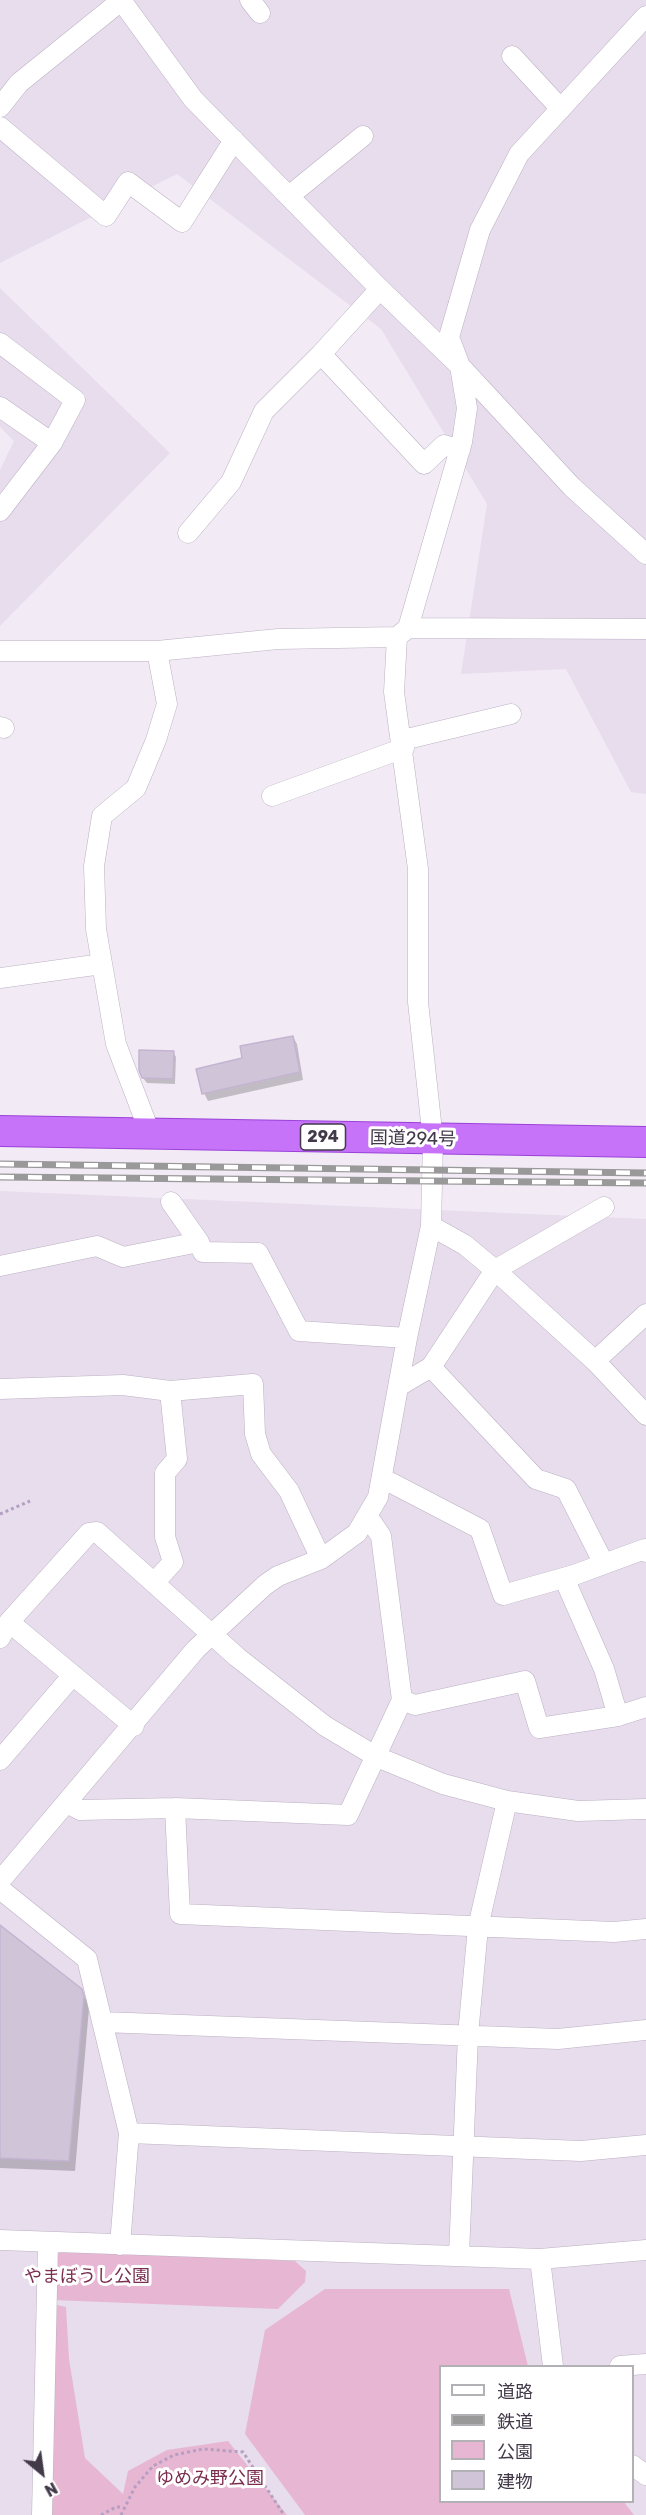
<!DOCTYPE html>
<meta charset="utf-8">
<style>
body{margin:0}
#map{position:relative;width:646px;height:2515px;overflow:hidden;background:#f2ebf5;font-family:Rubik,"Noto Sans JP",sans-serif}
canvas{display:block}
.legend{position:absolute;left:439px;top:2365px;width:195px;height:138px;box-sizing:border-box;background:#fff;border:2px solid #b3b0b6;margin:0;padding:8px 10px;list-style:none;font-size:18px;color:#423949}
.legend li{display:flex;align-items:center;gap:12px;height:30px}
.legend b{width:30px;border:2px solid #b3b0b6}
.north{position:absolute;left:12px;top:2443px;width:60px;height:60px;-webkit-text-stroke:4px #fff;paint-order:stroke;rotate:151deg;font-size:16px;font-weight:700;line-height:24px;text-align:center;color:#423949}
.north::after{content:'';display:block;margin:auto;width:21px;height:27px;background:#423949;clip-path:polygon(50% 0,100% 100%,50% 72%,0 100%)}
</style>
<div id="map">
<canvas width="646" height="2515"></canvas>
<ul class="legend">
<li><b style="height:8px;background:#fff"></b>道路</li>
<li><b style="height:8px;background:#999"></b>鉄道</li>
<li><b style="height:16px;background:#e7b6d3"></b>公園</li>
<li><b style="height:16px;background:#d0c4d9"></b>建物</li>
</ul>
<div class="north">N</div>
</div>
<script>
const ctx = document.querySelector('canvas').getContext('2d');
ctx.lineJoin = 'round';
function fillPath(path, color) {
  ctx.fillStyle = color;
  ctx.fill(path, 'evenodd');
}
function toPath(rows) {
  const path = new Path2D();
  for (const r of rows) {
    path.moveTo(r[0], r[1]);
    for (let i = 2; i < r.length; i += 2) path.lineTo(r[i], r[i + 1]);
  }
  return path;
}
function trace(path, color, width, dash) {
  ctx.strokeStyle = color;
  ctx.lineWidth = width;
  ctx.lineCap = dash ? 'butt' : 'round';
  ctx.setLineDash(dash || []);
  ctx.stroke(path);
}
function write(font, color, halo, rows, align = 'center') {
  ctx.font = font + ' Rubik,"Noto Sans JP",sans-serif';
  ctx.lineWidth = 6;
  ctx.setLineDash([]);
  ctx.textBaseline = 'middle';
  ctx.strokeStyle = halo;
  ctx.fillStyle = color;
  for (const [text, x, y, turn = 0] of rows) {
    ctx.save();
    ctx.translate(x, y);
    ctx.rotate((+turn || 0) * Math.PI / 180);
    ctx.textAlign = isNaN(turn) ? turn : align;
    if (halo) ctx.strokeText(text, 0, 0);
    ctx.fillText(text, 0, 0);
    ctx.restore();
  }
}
fillPath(toPath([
 [0,0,646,0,646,794,631,792,566,669,461,674,487,504,381,329,177,174,0,263],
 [0,288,170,453,0,626,0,470,14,441,0,427],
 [0,1191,646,1219,646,2515,0,2515],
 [440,2366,632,2366,632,2502,440,2502]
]), '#e7dded');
fillPath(toPath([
 [62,2251,295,2261,306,2271,305,2282,278,2309,53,2300,55,2256],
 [325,2289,509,2289,528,2366,440,2366,440,2502,624,2502,634,2515,305,2515,245,2434,265,2330],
 [57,2305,66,2307,69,2359,85,2458,123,2494,128,2471,167,2450,228,2441,287,2515,48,2515]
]), '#e7b6d3');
fillPath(toPath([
 [293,1037,297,1044,303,1080,208,1101,204,1093,244,1059],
 [173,1052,176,1057,175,1084,147,1083,143,1078],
 [0,1929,81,1990,87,2001,89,2008,75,2171,0,2168]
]), '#0003');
const building = toPath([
 [293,1036,300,1072,202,1094,196,1069,242,1058,240,1046,293,1036],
 [139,1050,174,1051,173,1079,142,1078,139,1070,139,1050],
 [0,1925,82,1989,84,1996,69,2161,0,2158,0,1925]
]);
fillPath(building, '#d0c4d9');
trace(building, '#c4b4d1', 1.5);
const minor = toPath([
 [121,0,193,99,380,289,460,366,572,487,646,554],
 [250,0,260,13],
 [512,56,561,109],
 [0,107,19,83,122,0],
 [0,127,106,216,128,182,182,222,234,140],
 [289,196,363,136],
 [380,289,321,354,424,464,444,445,460,450],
 [0,343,75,400,52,443],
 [0,407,52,443,0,511],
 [188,533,231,482,264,411,321,354],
 [408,628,646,629],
 [0,651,157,651,278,639,397,637],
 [0,727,4,728],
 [403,740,511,714],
 [272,796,404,748],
 [0,978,102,964],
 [150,1133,116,1044,96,929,94,866,102,816,136,788,156,740,167,704,157,651],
 [171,1202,199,1242,203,1252,258,1253,299,1331,407,1338],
 [431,1226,465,1245,495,1270,595,1361,646,1415],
 [0,1266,97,1246,123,1257,199,1242],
 [595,1361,646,1314],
 [431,1367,495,1270,604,1207],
 [399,1386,431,1367,536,1479,566,1489,604,1564],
 [0,1389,123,1385,170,1391,253,1384,255,1434,261,1454,289,1491,321,1559],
 [382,1478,480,1529,503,1595,574,1575,645,1549,646,1552],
 [564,1578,604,1669,618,1716,646,1707],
 [154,1583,173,1562,165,1537,165,1473,177,1459,170,1391],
 [9,1622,89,1533,97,1532,237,1657,325,1726,377,1757,443,1784,507,1801,578,1811,646,1809],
 [0,1638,9,1622,134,1726],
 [402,1700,415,1705,525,1681,539,1728,618,1716],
 [0,1760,73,1675],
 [67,1803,80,1810,175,1808,348,1815,402,1700,381,1536,368,1517],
 [175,1808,180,1914,614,1932,646,1929],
 [0,1881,196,1649,265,1585,278,1576,321,1559,357,1533,378,1497,407,1338,431,1226,433,1140,418,1002,418,869,394,692,397,637,408,628,462,442,467,408,460,366,449,337,480,230,519,154,646,16],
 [0,1889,87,1959,129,2133,120,2245],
 [102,2022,558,2039,646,2030],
 [129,2133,581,2151,646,2145],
 [0,2240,540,2259,646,2250],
 [459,2255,468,2035,478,1927,507,1801],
 [540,2259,553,2366],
 [620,2366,646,2364],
 [632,2465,646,2475],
 [42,2515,48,2243]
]);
const highway = toPath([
 [0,1131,646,1142]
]);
trace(minor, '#bcb1c3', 21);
trace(highway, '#9a42d9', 32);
trace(toPath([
 [0,1514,30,1501],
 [101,2515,116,2507,123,2507],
 [121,2515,135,2487,153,2466,174,2455,203,2449,243,2452,284,2515]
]), '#b49fc2', 3, [3, 3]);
trace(minor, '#fff', 20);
trace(highway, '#c672f9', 30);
const rail = toPath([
 [0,1164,646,1173],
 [0,1177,646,1183]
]);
trace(rail, '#999', 7);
trace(rail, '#fff', 4.5, [14]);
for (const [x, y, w] of [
 [323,1137,45]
]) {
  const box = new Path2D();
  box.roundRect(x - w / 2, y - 13, w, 26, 4.5);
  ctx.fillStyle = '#fff';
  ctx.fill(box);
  trace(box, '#423949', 1.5);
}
write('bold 16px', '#423949', null, [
 ["294",323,1137]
]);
write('18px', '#423949', '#fff', [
 ["国道294号",413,1139,1]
]);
write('18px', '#7a2d4e', '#fff', [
 ["やまぼうし公園",87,2277],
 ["ゆめみ野公園",210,2479]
]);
</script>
